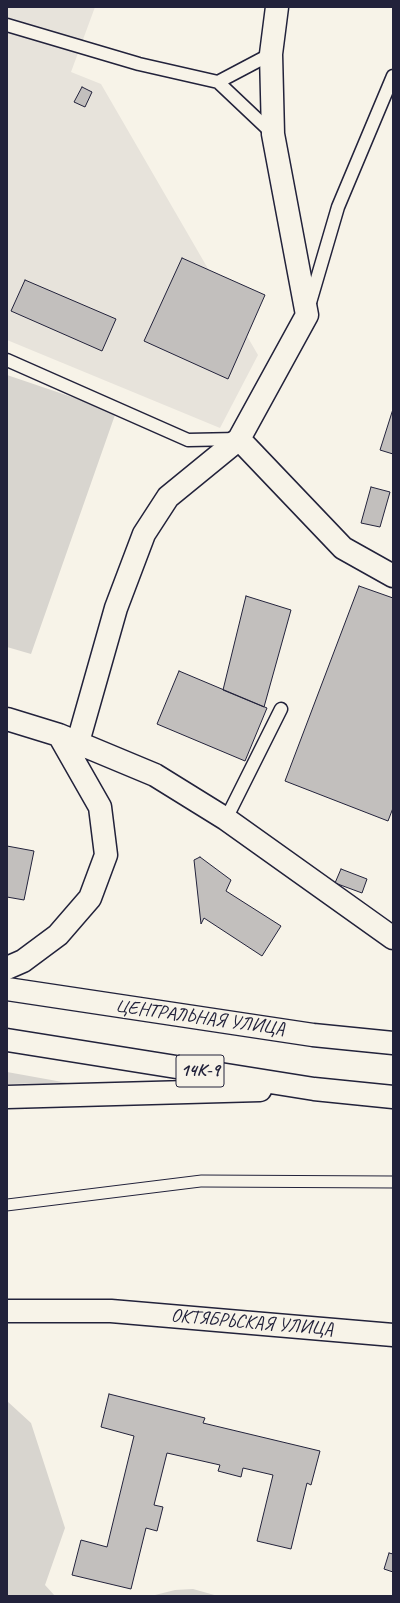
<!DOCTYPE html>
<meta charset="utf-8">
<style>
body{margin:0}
#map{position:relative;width:400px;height:1603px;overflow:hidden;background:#f7f3e8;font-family:Caveat,sans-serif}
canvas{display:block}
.frame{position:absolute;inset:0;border:8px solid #22223b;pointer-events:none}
</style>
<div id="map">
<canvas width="400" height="1603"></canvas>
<div class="frame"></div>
</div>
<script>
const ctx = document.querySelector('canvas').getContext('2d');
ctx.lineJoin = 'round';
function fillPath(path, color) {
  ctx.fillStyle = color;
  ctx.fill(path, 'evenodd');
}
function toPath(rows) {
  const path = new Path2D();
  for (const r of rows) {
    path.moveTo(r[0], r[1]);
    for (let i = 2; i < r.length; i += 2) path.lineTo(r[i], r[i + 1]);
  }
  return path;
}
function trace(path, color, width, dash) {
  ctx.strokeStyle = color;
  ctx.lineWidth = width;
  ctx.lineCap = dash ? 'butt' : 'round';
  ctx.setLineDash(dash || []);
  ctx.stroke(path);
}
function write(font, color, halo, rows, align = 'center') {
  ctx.font = font + ' Caveat,sans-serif';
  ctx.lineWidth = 3;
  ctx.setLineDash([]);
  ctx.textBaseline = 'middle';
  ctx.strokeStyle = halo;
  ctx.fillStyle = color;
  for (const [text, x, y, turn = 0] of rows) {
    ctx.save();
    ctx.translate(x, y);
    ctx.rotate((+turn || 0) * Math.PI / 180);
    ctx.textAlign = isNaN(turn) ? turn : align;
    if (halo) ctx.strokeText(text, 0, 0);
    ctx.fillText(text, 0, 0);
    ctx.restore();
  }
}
fillPath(toPath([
 [7,7,95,7,71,72,101,84,258,355,220,428,7,340]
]), '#e7e3db');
fillPath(toPath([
 [7,375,116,412,31,654,7,647],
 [7,1072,68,1083,7,1084],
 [7,1401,31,1423,65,1528,45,1585,55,1596,7,1596],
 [193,1589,218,1596,151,1596,175,1590]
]), '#d8d5cf');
const building = toPath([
 [82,87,92,92,85,107,74,102,82,87],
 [182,258,265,295,228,379,144,341,182,258],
 [25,280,116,319,102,351,11,311,25,280],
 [393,409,393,454,380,450,393,409],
 [371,487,390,492,380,527,361,523,371,487],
 [359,586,393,598,393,808,388,821,285,781,359,586],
 [246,596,291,610,264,707,223,690,246,596],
 [179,671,267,708,245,761,157,724,179,671],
 [7,846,34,851,24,900,7,897,7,846],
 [200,857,231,880,226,891,281,926,262,956,204,918,201,924,194,860,200,857],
 [341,869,367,879,362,893,335,883,341,869],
 [109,1394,205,1418,203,1423,320,1451,311,1485,307,1483,291,1549,257,1541,273,1475,243,1468,241,1477,218,1471,220,1465,167,1453,154,1505,163,1507,157,1531,146,1528,131,1589,72,1575,81,1540,107,1547,134,1436,101,1427,109,1394],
 [389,1553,393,1554,393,1572,384,1569,389,1553]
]);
fillPath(building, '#c2bfbd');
trace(building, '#22223b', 1);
const service = toPath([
 [7,25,139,64,218,82,273,134],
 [218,82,271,54],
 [309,306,338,207,393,76],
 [7,360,188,440,238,439],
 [226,819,281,709]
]);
const minor = toPath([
 [239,439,343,548,393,576],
 [78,742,116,608,144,534,168,497,239,439,307,315,273,134,271,54,277,7]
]);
const tertiary = toPath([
 [7,1311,111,1311,393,1335]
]);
const primary = toPath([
 [7,719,59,735,155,775,226,819,393,938],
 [7,968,23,961,58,935,90,898,106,855,100,807,59,735],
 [7,989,313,1035,393,1043],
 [7,1040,314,1089,393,1097],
 [7,1097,260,1090]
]);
trace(service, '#22223b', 15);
trace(minor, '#22223b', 25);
trace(tertiary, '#22223b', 25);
trace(primary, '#22223b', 25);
trace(service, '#f7f3e8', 12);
trace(minor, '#f7f3e8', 22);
trace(tertiary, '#f7f3e8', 22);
trace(primary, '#f7f3e8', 22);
trace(toPath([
 [7,1199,201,1175,393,1176],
 [7,1211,201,1187,393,1188]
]), '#22223b', 1);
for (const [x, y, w] of [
 [200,1071,48]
]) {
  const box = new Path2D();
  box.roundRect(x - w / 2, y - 16, w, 32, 3);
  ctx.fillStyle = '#f7f3e8';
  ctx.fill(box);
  trace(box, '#22223b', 1);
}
write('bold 18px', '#22223b', null, [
 ["14К-9",200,1071]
]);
write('19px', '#22223b', '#f7f3e8', [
 ["ЦЕНТРАЛЬНАЯ УЛИЦА",200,1018,8],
 ["ОКТЯБРЬСКАЯ УЛИЦА",252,1323,5]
]);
</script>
